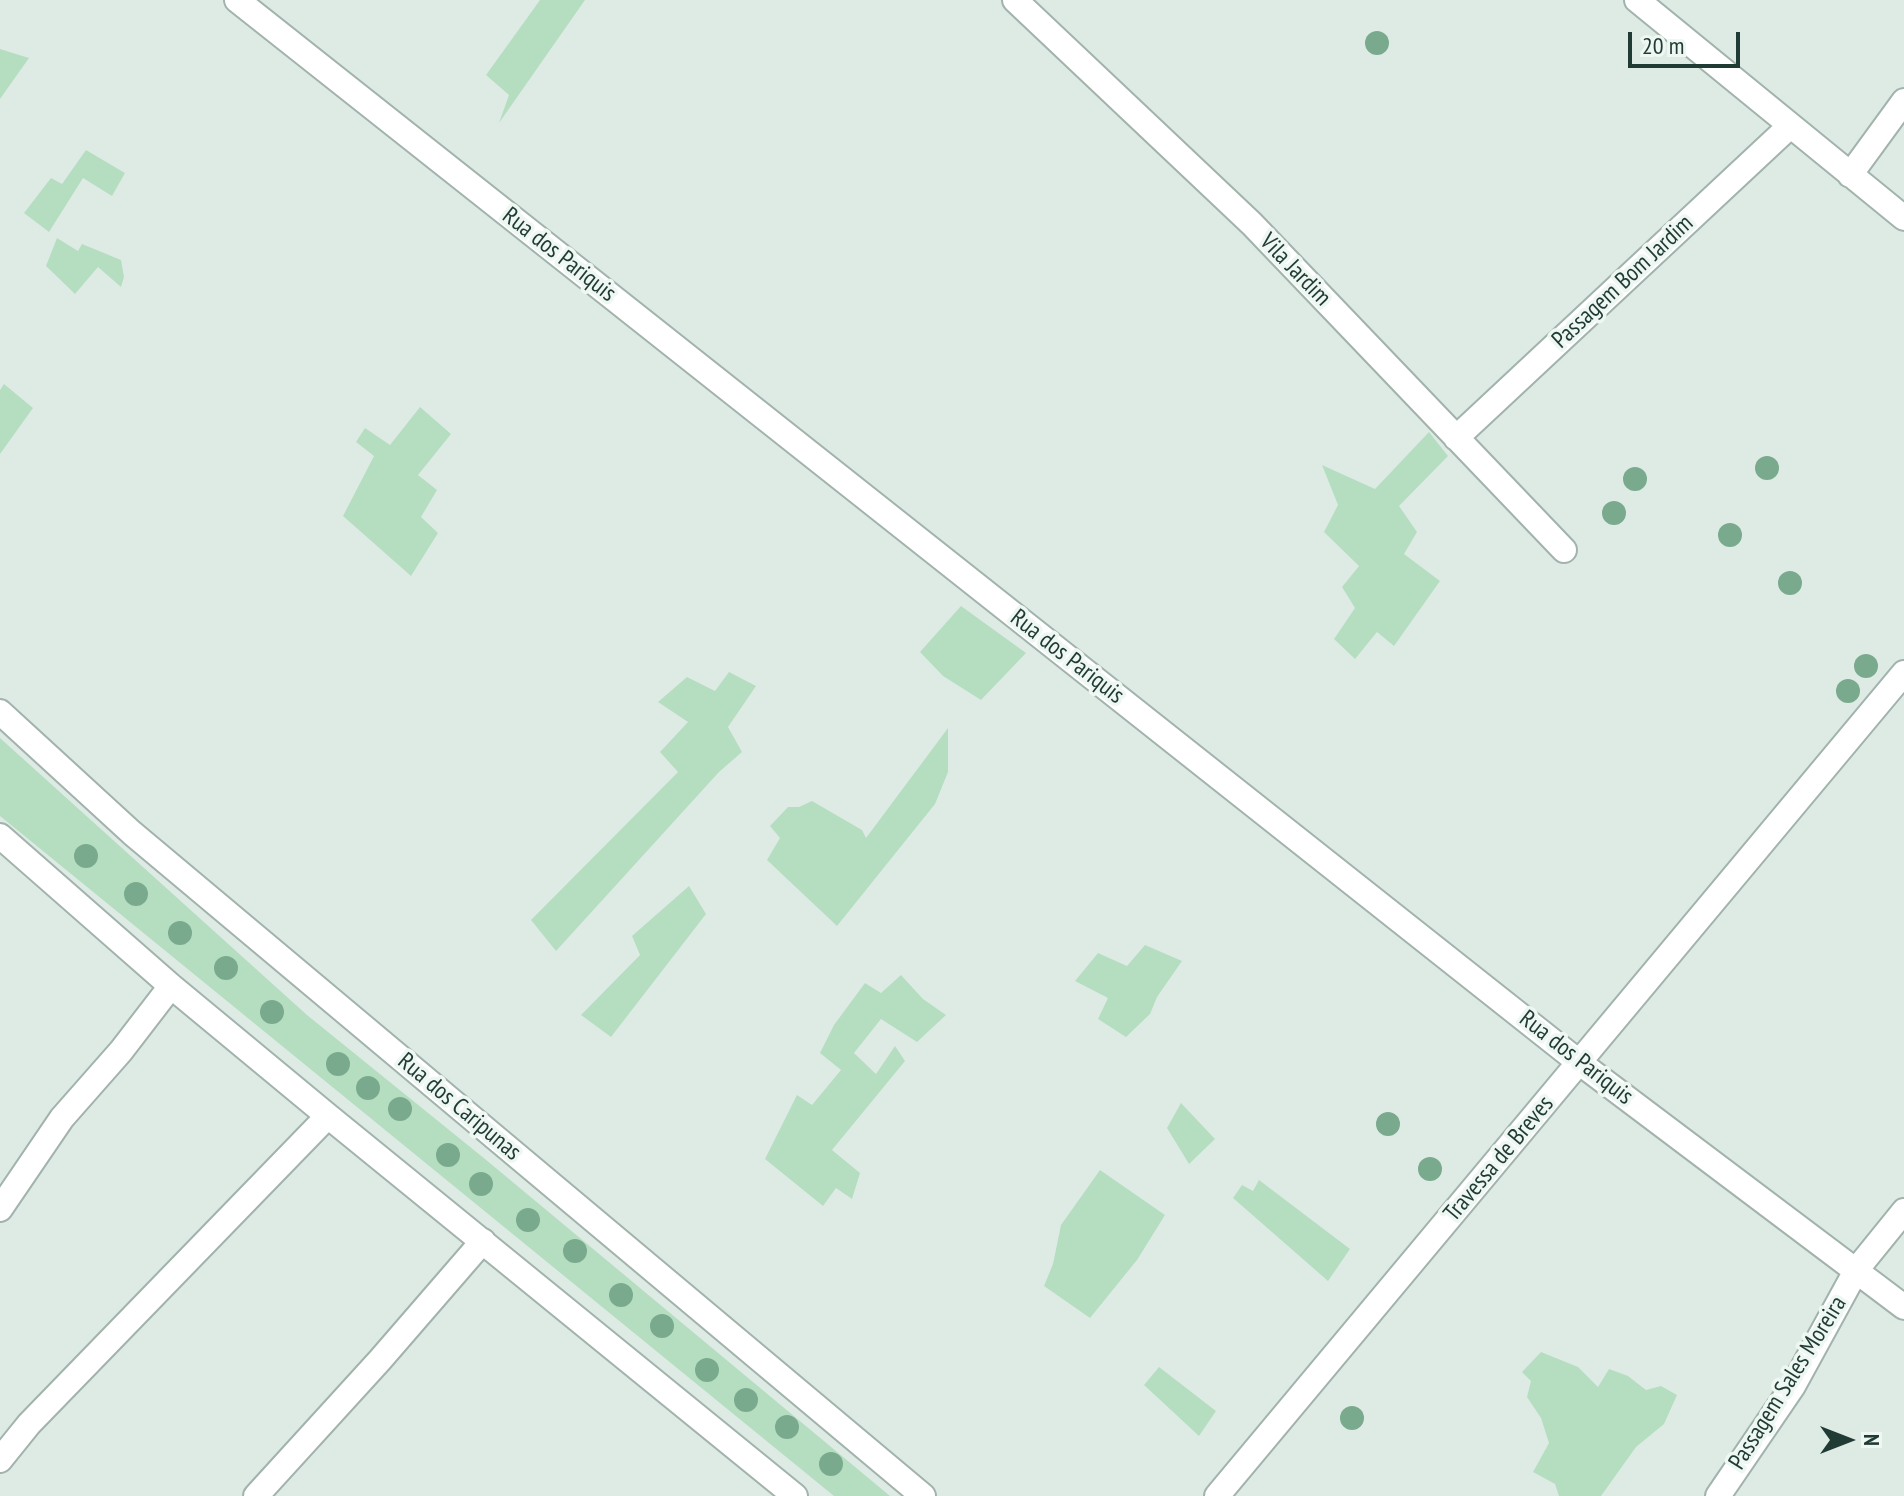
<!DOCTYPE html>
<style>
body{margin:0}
#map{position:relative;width:1904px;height:1496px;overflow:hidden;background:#deebe5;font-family:"PT Sans Narrow",sans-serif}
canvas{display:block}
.north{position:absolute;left:1808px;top:1400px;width:80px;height:80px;-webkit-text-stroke:6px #eff7f3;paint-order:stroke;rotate:90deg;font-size:22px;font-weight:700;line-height:32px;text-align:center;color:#1f3b34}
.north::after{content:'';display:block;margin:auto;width:28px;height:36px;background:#1f3b34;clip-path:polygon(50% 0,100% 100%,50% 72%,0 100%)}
.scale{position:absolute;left:1628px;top:32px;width:112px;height:36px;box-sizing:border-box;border:4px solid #1f3b34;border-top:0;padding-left:10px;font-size:24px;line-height:28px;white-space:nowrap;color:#1f3b34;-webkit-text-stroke:6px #eff7f3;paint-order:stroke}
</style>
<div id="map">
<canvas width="1904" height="1496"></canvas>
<div class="north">N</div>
<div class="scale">20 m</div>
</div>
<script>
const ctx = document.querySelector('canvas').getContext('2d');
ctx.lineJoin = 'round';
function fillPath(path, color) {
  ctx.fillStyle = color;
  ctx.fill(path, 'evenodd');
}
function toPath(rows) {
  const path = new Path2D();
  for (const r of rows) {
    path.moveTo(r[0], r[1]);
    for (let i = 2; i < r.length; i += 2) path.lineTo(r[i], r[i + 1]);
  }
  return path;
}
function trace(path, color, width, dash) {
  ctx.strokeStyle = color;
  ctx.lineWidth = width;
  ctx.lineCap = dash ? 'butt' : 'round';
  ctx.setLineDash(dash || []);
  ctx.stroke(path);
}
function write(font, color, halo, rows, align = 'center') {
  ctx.font = font + ' "PT Sans Narrow",sans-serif';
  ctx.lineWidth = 7;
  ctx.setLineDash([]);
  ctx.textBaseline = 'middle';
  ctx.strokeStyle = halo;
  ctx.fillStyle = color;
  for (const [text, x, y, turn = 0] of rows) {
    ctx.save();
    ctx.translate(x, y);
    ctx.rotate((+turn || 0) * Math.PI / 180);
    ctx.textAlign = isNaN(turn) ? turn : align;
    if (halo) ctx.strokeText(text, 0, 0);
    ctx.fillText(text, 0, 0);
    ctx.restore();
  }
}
fillPath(toPath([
 [540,0,585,0,499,123,509,95,486,75],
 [0,49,29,58,0,99],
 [86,150,125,173,112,196,83,178,49,232,24,213,51,178,62,184],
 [57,238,78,251,82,244,121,260,124,277,121,287,98,267,75,294,46,266],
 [4,384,33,408,0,454,0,390],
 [420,407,451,434,418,475,437,490,421,517,438,533,411,576,343,516,374,456,356,442,365,428,390,445],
 [1429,432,1448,456,1399,506,1417,532,1404,554,1440,581,1394,646,1377,632,1355,659,1334,639,1355,608,1342,587,1359,566,1324,532,1338,505,1322,465,1375,489],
 [961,606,1026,653,981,700,943,676,920,652],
 [729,672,756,686,728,727,742,752,719,772,556,951,531,920,678,772,660,752,688,722,658,702,687,677,715,691],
 [948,728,948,772,935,804,837,926,767,860,780,838,770,826,788,807,799,807,812,801,862,830,866,838],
 [0,738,307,1015,485,1159,890,1496,834,1496,0,816],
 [689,886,706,914,611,1037,581,1015,640,955,632,936],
 [1145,945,1182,961,1157,997,1150,1014,1126,1037,1098,1019,1108,998,1075,981,1098,953,1127,966],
 [901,975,923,999,946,1015,917,1042,881,1019,854,1053,876,1074,895,1046,905,1061,832,1150,860,1173,852,1199,836,1188,823,1206,765,1159,797,1095,812,1105,841,1070,820,1053,834,1025,865,983,881,993],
 [1181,1103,1215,1139,1189,1164,1167,1128],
 [1100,1170,1165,1215,1137,1260,1090,1318,1044,1286,1053,1264,1061,1225],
 [1259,1180,1350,1249,1328,1281,1233,1198,1242,1185,1253,1191],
 [1541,1352,1578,1367,1598,1387,1609,1369,1628,1376,1646,1390,1661,1386,1677,1395,1664,1424,1636,1447,1601,1496,1559,1496,1555,1484,1533,1472,1549,1443,1541,1418,1527,1397,1531,1381,1522,1372],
 [1159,1367,1216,1411,1199,1436,1144,1385]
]), '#b5dec0');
const street = toPath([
 [237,0,1580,1063,1904,1307],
 [1015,0,1252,224,1564,550],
 [1637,0,1904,218],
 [1850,175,1904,101],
 [1456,438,1790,126],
 [0,712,132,833,923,1496],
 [0,836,171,986,328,1116,795,1496],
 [0,1209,62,1118,121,1051,171,986],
 [0,1460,29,1424,328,1116],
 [256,1496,380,1360,483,1241],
 [1217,1496,1904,673],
 [1718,1496,1793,1386,1857,1269,1904,1211]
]);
trace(street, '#a1b3ac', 28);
trace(street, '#fff', 24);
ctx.fillStyle = '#79aa8d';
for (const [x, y] of [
 [1377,43],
 [1767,468],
 [1635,479],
 [1614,513],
 [1730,535],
 [1790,583],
 [1866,666],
 [1848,691],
 [86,856],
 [136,894],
 [180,933],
 [226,968],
 [272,1012],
 [338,1064],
 [368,1088],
 [400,1109],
 [1388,1124],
 [448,1155],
 [1430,1169],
 [481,1184],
 [528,1220],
 [575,1251],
 [621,1295],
 [662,1326],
 [707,1370],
 [746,1400],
 [1352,1418],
 [787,1427],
 [831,1464]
]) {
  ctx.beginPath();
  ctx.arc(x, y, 12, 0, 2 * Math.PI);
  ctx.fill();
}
write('24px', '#1f3b34', '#eff7f3', [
 ["Rua dos Pariquis",559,255,38],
 ["Vila Jardim",1295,270,46],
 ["Passagem Bom Jardim",1623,282,-43],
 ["Rua dos Pariquis",1067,657,38],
 ["Rua dos Pariquis",1576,1058,38],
 ["Rua dos Caripunas",459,1107,40],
 ["Travessa de Breves",1499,1159,-50],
 ["Passagem Sales Moreira",1788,1383,-58]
]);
</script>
